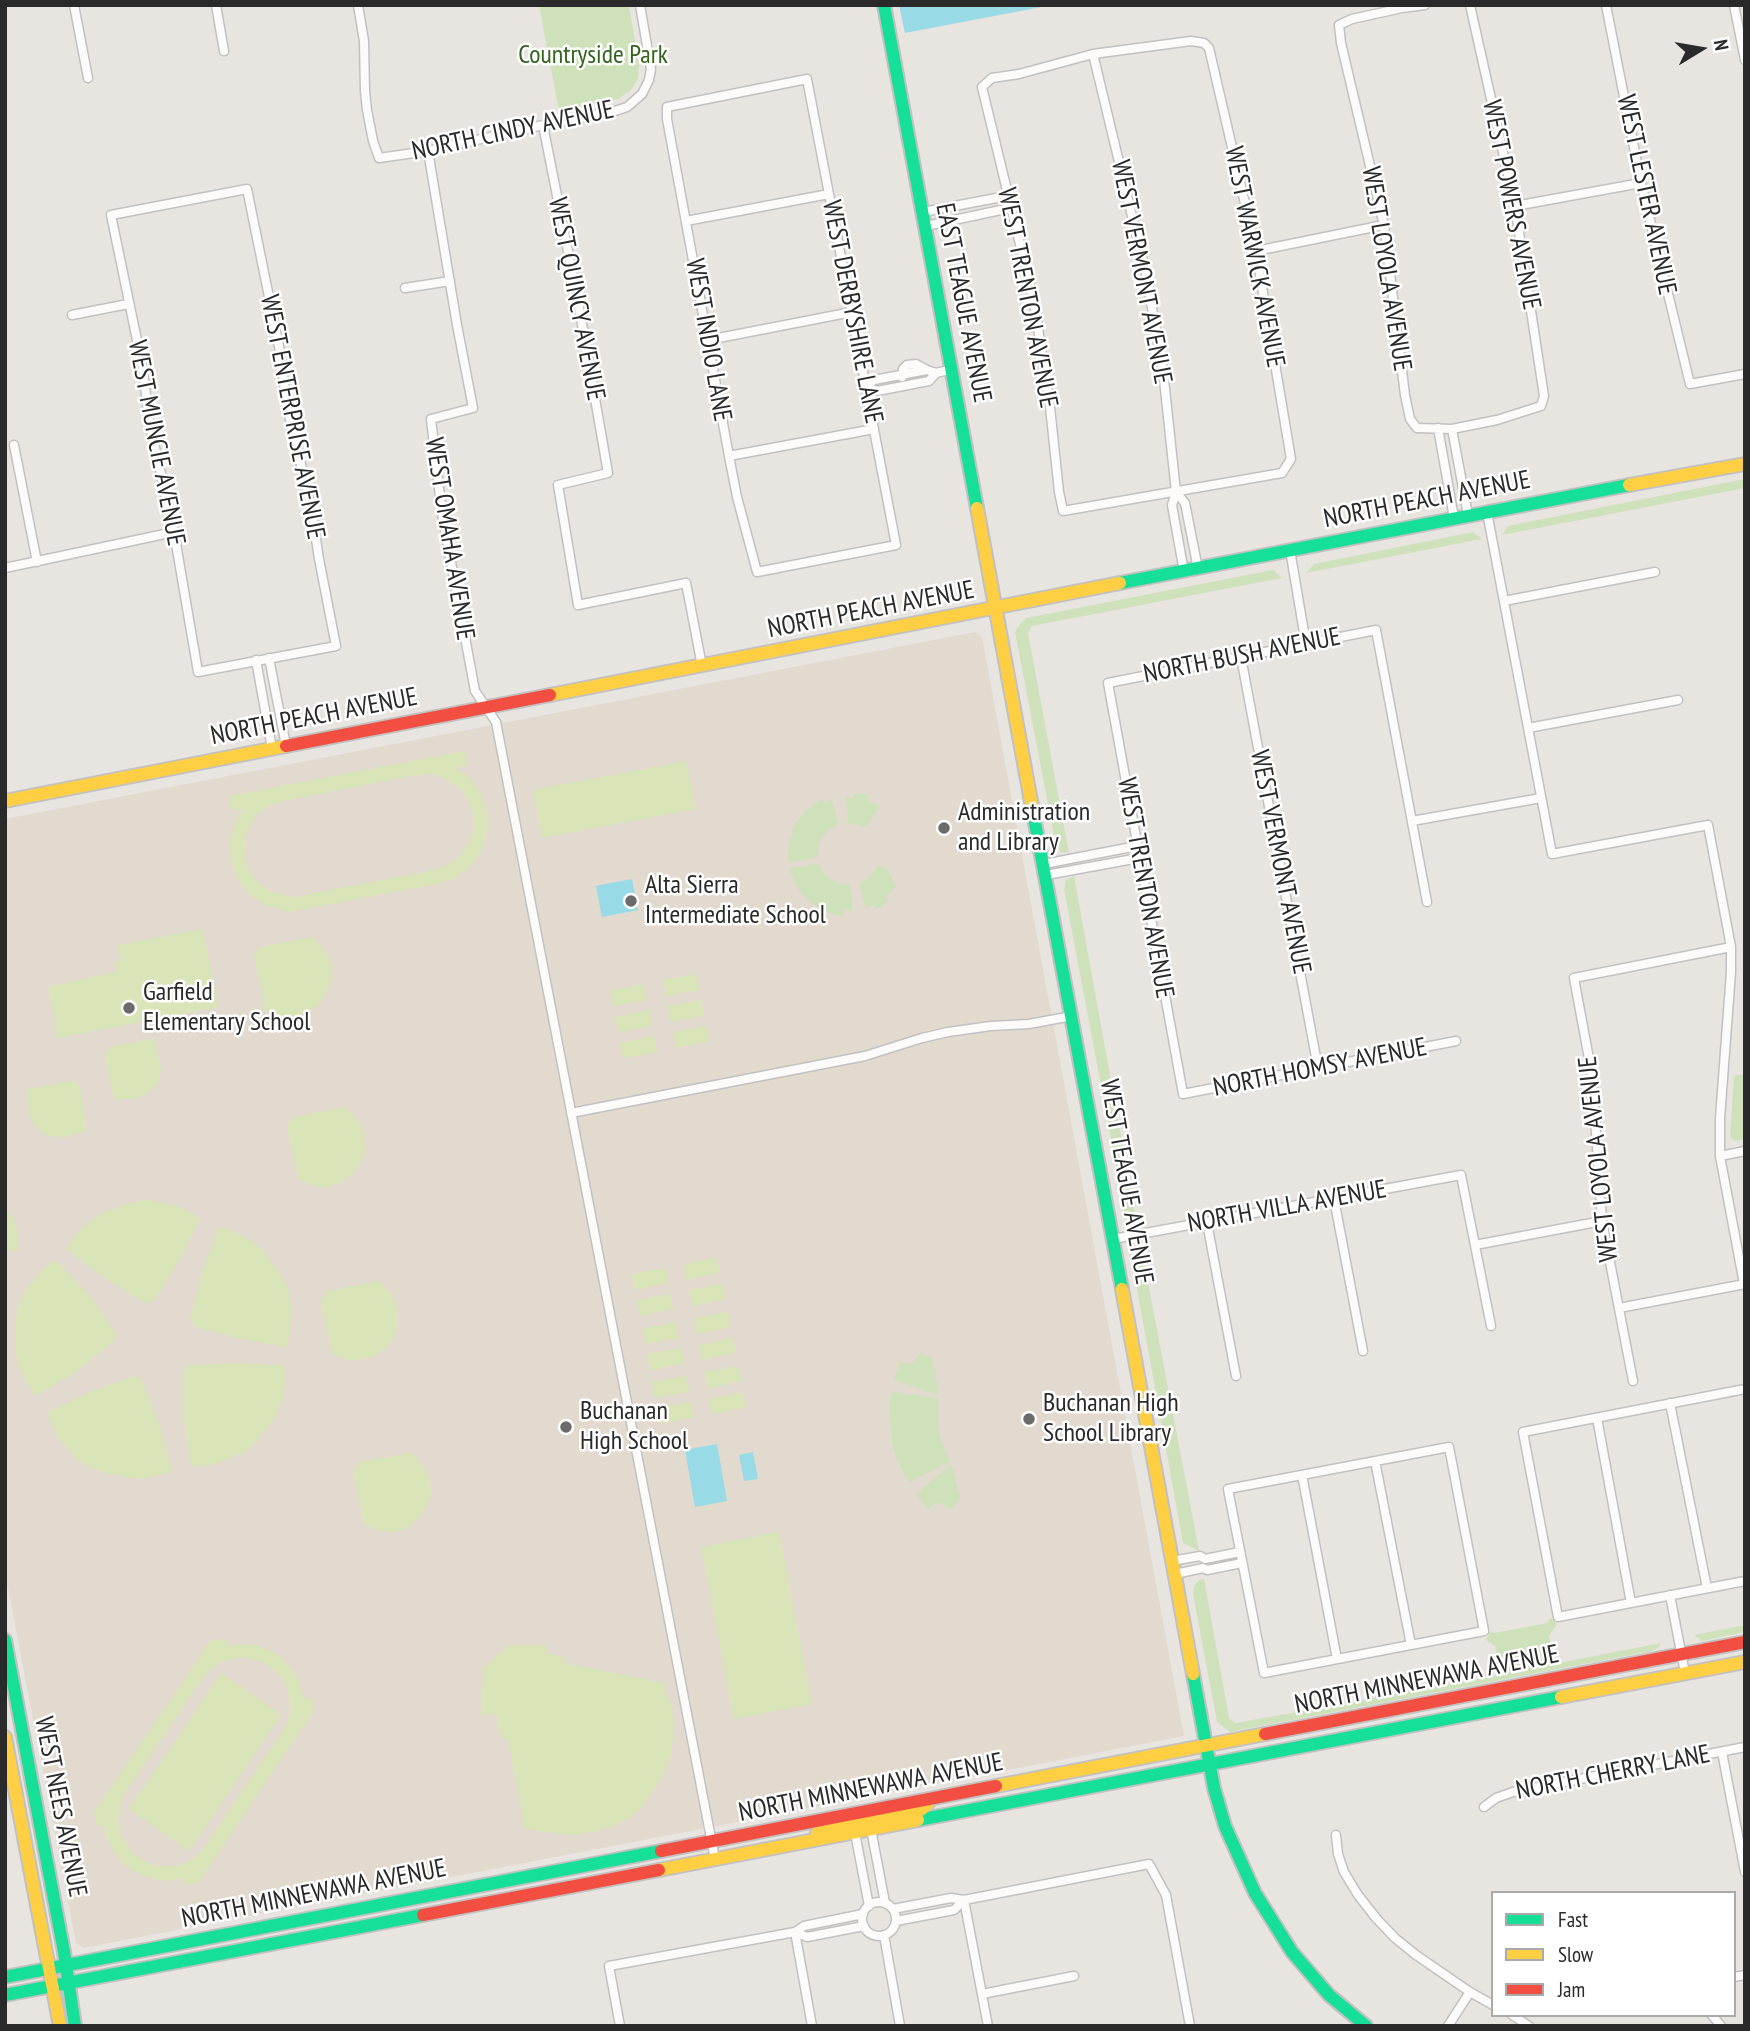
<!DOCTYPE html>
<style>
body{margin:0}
#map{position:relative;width:1750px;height:2031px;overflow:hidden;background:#e8e4e0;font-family:"PT Sans Narrow",sans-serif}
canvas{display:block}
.frame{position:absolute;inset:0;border:7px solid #2a2a2a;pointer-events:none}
.legend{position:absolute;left:1491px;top:1891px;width:245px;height:126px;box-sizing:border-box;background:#fff;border:2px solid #aaa;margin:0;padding:9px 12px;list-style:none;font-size:21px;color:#2a2a2a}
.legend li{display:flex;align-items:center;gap:14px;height:35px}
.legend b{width:35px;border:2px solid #aaa}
.north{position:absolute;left:1666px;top:14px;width:70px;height:70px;-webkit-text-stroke:5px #fff;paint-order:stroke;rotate:79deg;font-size:19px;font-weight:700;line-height:28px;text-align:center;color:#2a2a2a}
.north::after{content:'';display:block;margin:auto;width:24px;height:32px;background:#2a2a2a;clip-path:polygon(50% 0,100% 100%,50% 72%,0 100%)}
</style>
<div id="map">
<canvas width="1750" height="2031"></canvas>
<div class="frame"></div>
<ul class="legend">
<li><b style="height:9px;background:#16e098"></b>Fast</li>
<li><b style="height:9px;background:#ffcf43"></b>Slow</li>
<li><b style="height:9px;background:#f24e42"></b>Jam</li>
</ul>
<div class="north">N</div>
</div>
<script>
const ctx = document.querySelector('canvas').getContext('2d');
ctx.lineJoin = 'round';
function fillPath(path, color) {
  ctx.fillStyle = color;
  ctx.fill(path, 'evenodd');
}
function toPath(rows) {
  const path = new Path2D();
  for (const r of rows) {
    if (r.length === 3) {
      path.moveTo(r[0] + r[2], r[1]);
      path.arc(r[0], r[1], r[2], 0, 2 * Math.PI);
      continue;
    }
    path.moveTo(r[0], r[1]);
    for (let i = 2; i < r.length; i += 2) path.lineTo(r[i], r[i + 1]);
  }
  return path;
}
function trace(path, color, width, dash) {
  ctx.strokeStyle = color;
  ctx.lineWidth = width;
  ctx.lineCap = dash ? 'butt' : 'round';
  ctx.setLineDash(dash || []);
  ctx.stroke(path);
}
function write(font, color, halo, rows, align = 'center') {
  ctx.font = font + ' "PT Sans Narrow",sans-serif';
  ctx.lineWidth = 5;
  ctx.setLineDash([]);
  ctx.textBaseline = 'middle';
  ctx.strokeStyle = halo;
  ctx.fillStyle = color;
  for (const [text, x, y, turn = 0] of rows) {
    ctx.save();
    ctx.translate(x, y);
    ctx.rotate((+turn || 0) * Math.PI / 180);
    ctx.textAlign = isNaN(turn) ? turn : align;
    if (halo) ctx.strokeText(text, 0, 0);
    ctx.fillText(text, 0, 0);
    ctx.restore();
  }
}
fillPath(toPath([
 [975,632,982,637,1184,1736,83,1948,76,1943,5,1573,5,819]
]), '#e2dacf');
fillPath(toPath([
 [539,5,629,5,639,66,638,79,630,91,618,99,559,111],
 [1745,479,1745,488,1502,535,1508,526],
 [1473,532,1482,539,1306,573,1314,564],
 [1273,570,1282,578,1032,626,1028,633,1069,853,1061,852,1056,846,1015,632,1020,624,1026,618],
 [854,793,869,795,867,800,880,806,866,827,848,823,846,797,853,798],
 [822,799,824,803,832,800,839,824,831,828,821,838,818,848,818,857,788,863,789,843,794,826,806,810],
 [820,864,823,873,835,882,850,885,853,911,845,910,844,916,833,914,814,905,801,893,793,879,789,868],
 [878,865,886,868,896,886,886,897,888,901,876,910,874,905,866,908,859,884,871,876],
 [1074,876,1137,1225,1126,1218,1064,889,1066,880],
 [1745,1074,1745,1139,1735,1141,1730,1137,1734,1076],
 [1141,1245,1199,1551,1183,1543,1131,1256],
 [921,1352,933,1359,939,1395,894,1380,900,1361,906,1364,911,1363,916,1359],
 [891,1392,938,1398,938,1429,944,1449,951,1461,908,1483,896,1458,892,1443,889,1410],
 [952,1464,960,1499,951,1510,945,1505,938,1503,933,1505,929,1510,916,1494],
 [1204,1579,1229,1718,1236,1723,1500,1675,1495,1646,1486,1640,1490,1632,1494,1633,1547,1623,1551,1618,1557,1624,1549,1636,1554,1664,1661,1643,1660,1646,1652,1651,1230,1732,1217,1722,1193,1594,1194,1586,1199,1580],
 [1745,1625,1745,1632,1702,1641,1694,1635]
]), '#cfe1bb');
fillPath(toPath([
 [464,751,467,765,456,768,468,777,480,792,487,811,487,831,482,849,477,858,464,872,455,878,437,884,294,911,285,911,266,905,249,894,237,878,231,860,230,840,236,821,243,809,231,810,229,796],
 [431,774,446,779,458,787,468,799,473,814,473,829,469,843,460,856,448,865,434,870,294,897,272,892,259,884,250,872,245,857,246,835,257,815,269,806,283,801,416,775],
 [686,761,696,809,542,838,533,790],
 [203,929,218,1007,58,1038,48,987,116,972,115,962,121,960,118,945],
 [312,937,326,952,331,965,331,979,327,993,319,1004,308,1012,295,1016,281,1016,267,1011,265,1009,254,956,260,947],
 [696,974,699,990,666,996,663,980],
 [644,984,647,1000,613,1006,610,991],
 [701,1000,704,1016,671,1022,668,1006],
 [649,1010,652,1026,618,1032,615,1017],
 [706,1026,709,1042,676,1048,673,1032],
 [654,1036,657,1052,623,1058,620,1043],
 [154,1039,161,1069,159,1081,145,1095,137,1098,114,1100,105,1055,109,1047],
 [73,1081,80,1086,87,1131,64,1137,50,1136,40,1131,31,1120,29,1112,27,1089],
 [345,1107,359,1122,364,1136,365,1150,360,1163,352,1174,341,1182,328,1187,314,1186,301,1181,298,1179,287,1127,294,1117],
 [149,1200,176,1206,188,1211,200,1219,179,1261,154,1301,145,1303,105,1278,66,1249,76,1234,89,1222,103,1213,132,1202],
 [5,1209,13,1218,16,1226,18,1240,17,1250,5,1252],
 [219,1227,236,1232,251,1241,264,1252,283,1277,289,1292,291,1306,290,1333,286,1347,240,1339,194,1326,190,1319,202,1272],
 [717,1258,720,1273,686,1280,684,1264],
 [55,1260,88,1294,116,1333,114,1341,77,1371,36,1396,26,1381,19,1366,15,1349,16,1317,20,1301,26,1289,44,1268],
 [665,1268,669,1283,635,1290,632,1274],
 [379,1281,393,1296,398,1310,398,1324,394,1337,386,1348,375,1356,361,1360,347,1360,332,1353,321,1301,327,1291],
 [722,1284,725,1299,692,1306,689,1290],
 [670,1294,673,1309,640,1316,637,1300],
 [728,1312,731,1327,697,1334,694,1318],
 [676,1322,679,1338,645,1344,642,1329],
 [733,1338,736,1353,702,1360,699,1345],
 [681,1348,684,1364,650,1370,647,1354],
 [237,1363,285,1366,285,1384,282,1401,275,1417,256,1442,243,1453,218,1463,205,1466,191,1466,184,1419,183,1372,189,1365],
 [738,1366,741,1381,708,1388,704,1372],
 [134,1376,142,1380,159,1424,172,1471,155,1477,138,1479,106,1473,91,1468,76,1459,59,1438,52,1426,48,1412,90,1392],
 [686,1376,689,1392,655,1398,652,1382],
 [743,1392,746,1407,712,1414,709,1399],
 [691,1402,694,1417,660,1424,657,1408],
 [411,1453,425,1468,430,1481,431,1495,426,1508,418,1519,407,1528,394,1532,380,1531,367,1526,364,1524,353,1472,359,1462],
 [779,1532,812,1704,734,1719,701,1547],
 [222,1639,227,1642,225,1646,236,1644,257,1645,277,1654,293,1670,298,1679,304,1700,307,1696,312,1700,314,1711,198,1883,187,1885,182,1882,183,1878,168,1881,149,1878,131,1870,117,1856,107,1839,104,1824,101,1827,96,1824,94,1813,210,1641],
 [237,1658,246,1658,262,1662,269,1666,282,1678,286,1685,290,1701,291,1710,286,1726,202,1851,190,1861,175,1866,160,1866,146,1862,133,1853,121,1835,118,1820,122,1797,207,1672,221,1662],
 [509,1645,546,1645,547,1654,564,1656,564,1663,664,1683,665,1690,670,1702,673,1716,674,1734,671,1755,664,1774,643,1807,629,1818,611,1827,593,1832,573,1835,525,1829,508,1738,502,1739,496,1714,482,1715,483,1668],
 [221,1673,281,1715,189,1851,129,1809]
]), '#d9e5b8');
fillPath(toPath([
 [899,5,1052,5,905,33],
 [632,879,638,910,602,917,596,886],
 [717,1444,727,1501,695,1507,685,1450],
 [753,1452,758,1479,744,1481,739,1455]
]), '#98dae6');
const street = toPath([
 [74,5,88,78],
 [216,5,224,51],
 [358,5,364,41,365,91,367,110,373,141,379,158,428,151,543,125,615,111,627,107,642,94,649,80,651,69,640,5],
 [1425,5,1402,8,1352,19,1339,25,1341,43,1384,225,1405,395,1410,419,1417,428,1452,429,1497,420,1541,406,1544,396,1515,206,1470,5],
 [1606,5,1641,183,1690,384,1745,374],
 [1734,5,1745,60],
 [1191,41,1204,43,1209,48,1256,251,1291,459,1282,473,1063,511,1059,492,1050,407,1034,302,982,87,992,78,1019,74,1093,54,1191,41],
 [1093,54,1146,274,1163,370,1176,492,1172,505,1184,572],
 [807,79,896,545,757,572,737,497,729,456,667,119,667,107,807,79],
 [543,125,579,307,608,473,558,485,578,605,686,583,702,666],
 [428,151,457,325,473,408,431,419,442,514,475,691,496,722,715,1859],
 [247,189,279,346,288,411,311,506,319,559,336,646,198,672,174,532,149,421,143,369,111,215,247,189],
 [1515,206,1641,183],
 [923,212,1007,196],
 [686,221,829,194],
 [926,226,1010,208],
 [1256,251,1384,225],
 [405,288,450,281],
 [72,315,128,304],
 [708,340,852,312],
 [902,377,903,369,907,365,916,364,927,370],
 [866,387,874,380,927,370,936,373,953,369],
 [866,387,877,391,929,381,936,373],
 [1438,428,1454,518],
 [1452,429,1468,515],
 [14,445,37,562],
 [729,456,874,429],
 [1176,492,1185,503,1198,569],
 [1487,512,1552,854,1708,825,1731,947,1731,972,1720,1118,1720,1156,1744,1284],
 [1290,550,1306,644],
 [5,568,174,532],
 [1504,601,1655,572],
 [1241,657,1318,1068],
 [269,658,286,746],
 [256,660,272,749],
 [1528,728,1678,700],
 [1412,821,1541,798],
 [1044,864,1137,846],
 [1046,875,1139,858],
 [1427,902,1376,630,1108,683,1183,1094,1456,1041],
 [571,1113,865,1056,922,1038,948,1032,991,1026,1029,1024,1072,1016],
 [1720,1156,1745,1151],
 [1334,1199,1363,1351],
 [1207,1223,1236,1376],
 [1113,1239,1461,1175,1491,1326],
 [1475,1245,1602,1221],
 [1619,1308,1745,1284],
 [1633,1381,1602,1221,1592,1075,1574,978,1731,947],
 [1745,1389,1523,1432,1558,1617,1745,1581],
 [1670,1403,1707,1588],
 [1597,1418,1631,1603],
 [1449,1447,1484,1631,1264,1673,1228,1489,1449,1447],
 [1375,1461,1411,1645],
 [1302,1475,1337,1659],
 [1172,1561,1200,1556,1205,1559,1240,1552],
 [1175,1574,1203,1568,1207,1570,1242,1563],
 [1670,1595,1685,1673],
 [1722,1752,1745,1872],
 [1484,1807,1496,1798,1513,1792,1745,1747],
 [871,1829,885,1903],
 [855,1833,869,1906],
 [1336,1835,1338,1854,1344,1872,1358,1895,1376,1918,1395,1938,1416,1955,1470,1992,1493,2005],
 [964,1900,988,2026],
 [879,1919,17],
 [893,1909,951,1898,964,1900,1149,1864,1166,1895,1190,2026],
 [896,1921,954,1910,964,1900],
 [795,1932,812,2026],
 [795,1932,807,1937,864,1926],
 [884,1935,900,2026],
 [1734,1977,1745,1975],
 [982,1994,1074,1976],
 [1512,2015,1529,2026],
 [1712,2015,1721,2026],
 [620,2026,609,1966,795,1932,804,1926,863,1914],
 [1448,2026,1470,1992]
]);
const fast = toPath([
 [884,5,977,508],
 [1120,583,1629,485],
 [1033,812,1122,1289],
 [5,1640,64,1952,75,2026],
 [1193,1674,1214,1788,1225,1826,1255,1893,1292,1952,1329,1995,1366,2026],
 [918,1820,1561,1697],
 [5,1977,661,1851],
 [5,1995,423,1915]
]);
const slow = toPath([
 [1629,485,1745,464],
 [977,508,1033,812],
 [550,695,1120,583],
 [5,801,286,746],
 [1122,1289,1193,1674],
 [1561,1697,1745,1662],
 [5,1737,60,2026],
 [996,1786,1265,1734],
 [817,1833,921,1810,927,1805,929,1800],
 [659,1870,918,1820]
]);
const jam = toPath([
 [286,746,550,695],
 [1265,1734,1745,1642],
 [661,1851,996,1786],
 [423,1915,659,1870]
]);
trace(street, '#c2c1c1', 11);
trace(fast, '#c2c1c1', 16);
trace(slow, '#c2c1c1', 16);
trace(jam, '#c2c1c1', 16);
trace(street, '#fcfbfa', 8);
trace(fast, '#16e098', 12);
trace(slow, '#ffcf43', 12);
trace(jam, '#f24e42', 12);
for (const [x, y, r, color] of [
 [944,828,7,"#6c6b6a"],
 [631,901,7,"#6c6b6a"],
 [129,1008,7,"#6c6b6a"],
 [1029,1419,7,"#6c6b6a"],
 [566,1427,7,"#6c6b6a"]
]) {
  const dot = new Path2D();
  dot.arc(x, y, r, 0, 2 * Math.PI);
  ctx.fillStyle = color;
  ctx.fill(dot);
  trace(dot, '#fff', 2.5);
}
write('26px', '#34641e', '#fff', [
 ["Countryside Park",593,56]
]);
write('26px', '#2a2a2a', '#fff', [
 ["NORTH CINDY AVENUE",513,131,-12],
 ["WEST LESTER AVENUE",1646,195,78],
 ["WEST POWERS AVENUE",1511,205,79],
 ["WEST WARWICK AVENUE",1254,257,79],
 ["WEST LOYOLA AVENUE",1386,269,81],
 ["WEST VERMONT AVENUE",1141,272,79],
 ["WEST TRENTON AVENUE",1027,298,79],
 ["WEST QUINCY AVENUE",576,299,79],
 ["EAST TEAGUE AVENUE",963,303,79],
 ["WEST DERBYSHIRE LANE",852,312,79],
 ["WEST INDIO LANE",708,340,80],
 ["WEST ENTERPRISE AVENUE",292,417,79],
 ["WEST MUNCIE AVENUE",156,443,79],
 ["NORTH PEACH AVENUE",1427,500,-11],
 ["WEST OMAHA AVENUE",449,539,81],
 ["NORTH PEACH AVENUE",871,610,-11],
 ["NORTH BUSH AVENUE",1242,656,-11],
 ["NORTH PEACH AVENUE",314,717,-11],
 ["WEST VERMONT AVENUE",1280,862,79],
 ["WEST TRENTON AVENUE",1145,888,80],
 ["NORTH HOMSY AVENUE",1320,1068,-11],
 ["WEST LOYOLA AVENUE",1599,1159,-96],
 ["WEST TEAGUE AVENUE",1126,1182,80],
 ["NORTH VILLA AVENUE",1287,1207,-10],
 ["NORTH MINNEWAWA AVENUE",1427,1680,-11],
 ["NORTH CHERRY LANE",1613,1773,-11],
 ["NORTH MINNEWAWA AVENUE",871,1788,-11],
 ["WEST NEES AVENUE",60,1807,79],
 ["NORTH MINNEWAWA AVENUE",314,1894,-11]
]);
write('26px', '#2a2a2a', '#fff', [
 ["Administration",958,813],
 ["and Library",958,843],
 ["Alta Sierra",645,886],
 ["Intermediate School",645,916],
 ["Garfield",143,993],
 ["Elementary School",143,1023],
 ["Buchanan High",1043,1404],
 ["School Library",1043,1434],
 ["Buchanan",580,1412],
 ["High School",580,1442]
], 'left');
</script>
